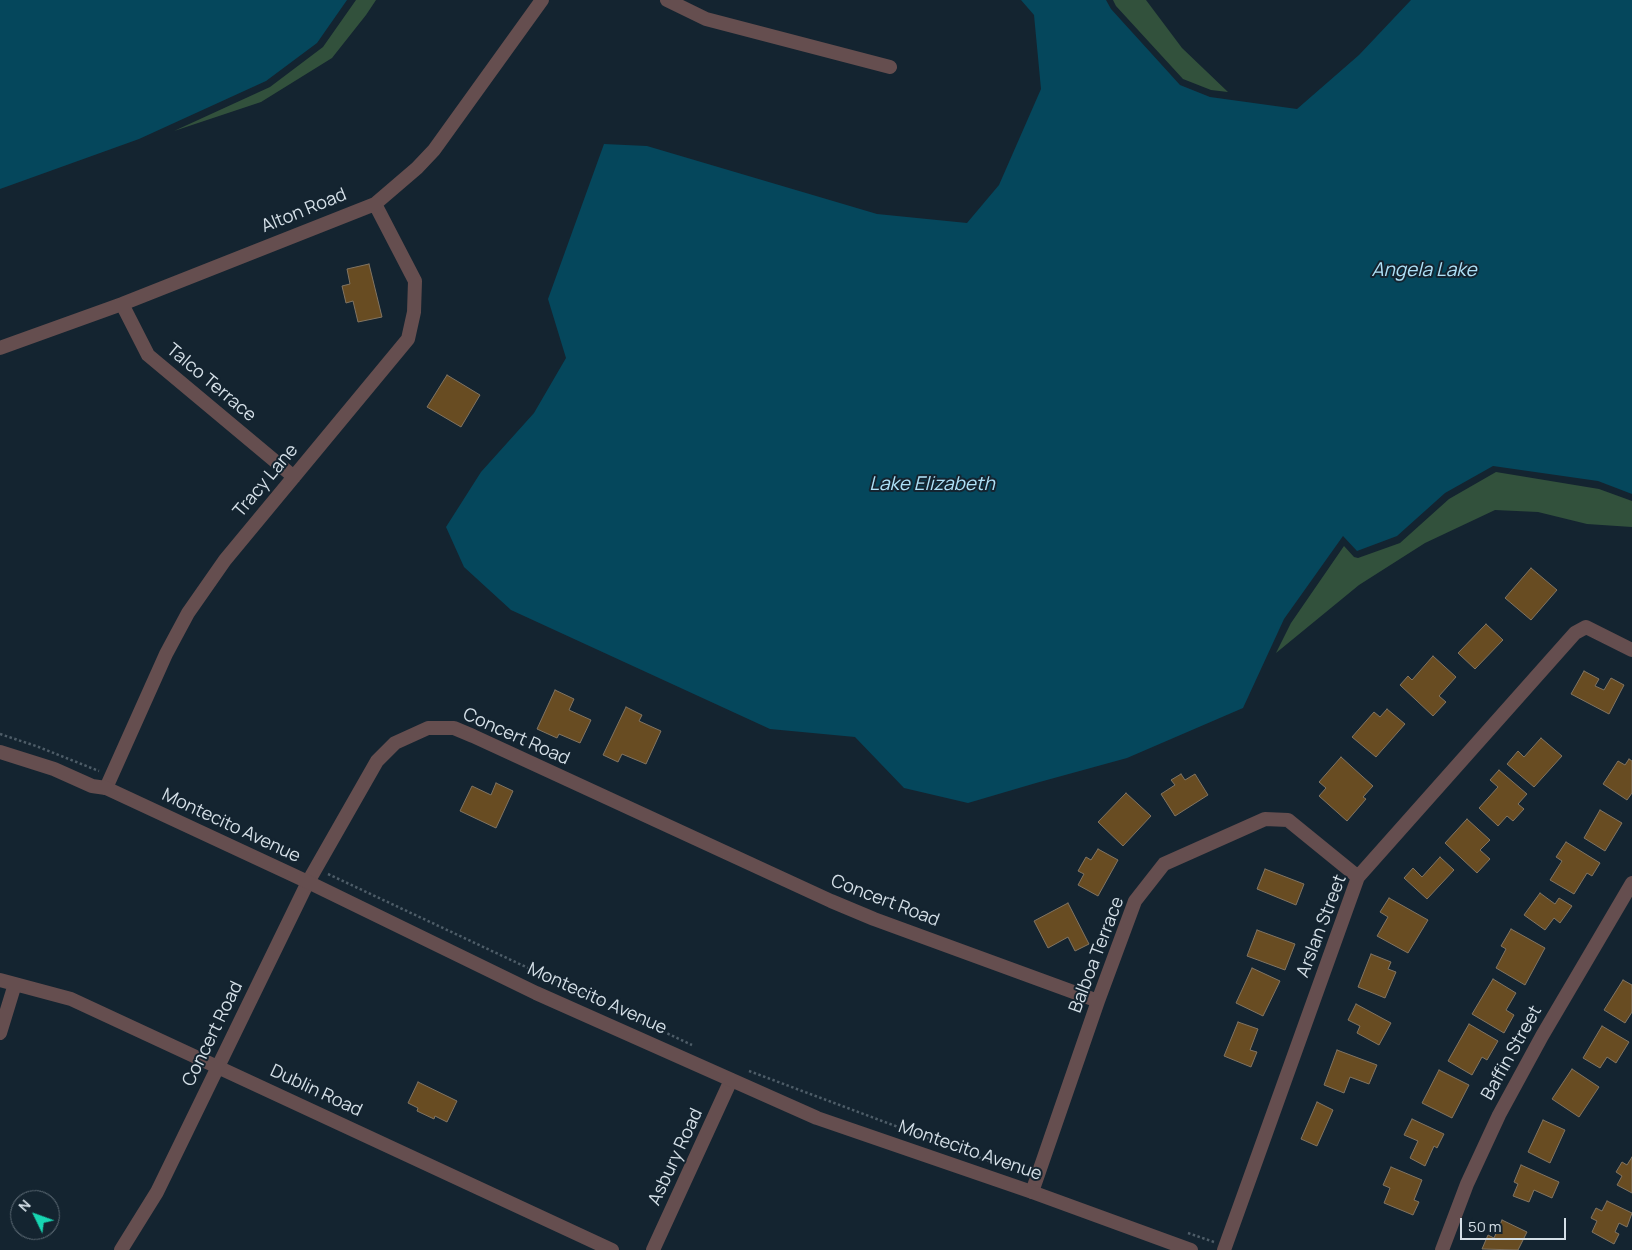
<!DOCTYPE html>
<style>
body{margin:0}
#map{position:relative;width:1632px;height:1250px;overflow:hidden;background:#142430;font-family:Manrope,sans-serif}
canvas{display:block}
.north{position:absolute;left:10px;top:1190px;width:50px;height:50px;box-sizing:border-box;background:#142430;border:1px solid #616f79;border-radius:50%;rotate:312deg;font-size:14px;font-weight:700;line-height:20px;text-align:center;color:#d4dfe7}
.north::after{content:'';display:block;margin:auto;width:18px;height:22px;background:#17d5b2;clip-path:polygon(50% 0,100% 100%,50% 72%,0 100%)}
.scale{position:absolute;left:1460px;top:1218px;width:106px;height:22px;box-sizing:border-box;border:2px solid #d4dfe7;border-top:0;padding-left:6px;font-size:15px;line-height:18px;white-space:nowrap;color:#d4dfe7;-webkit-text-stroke:4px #142430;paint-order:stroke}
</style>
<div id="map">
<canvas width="1632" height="1250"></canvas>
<div class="north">N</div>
<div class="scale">50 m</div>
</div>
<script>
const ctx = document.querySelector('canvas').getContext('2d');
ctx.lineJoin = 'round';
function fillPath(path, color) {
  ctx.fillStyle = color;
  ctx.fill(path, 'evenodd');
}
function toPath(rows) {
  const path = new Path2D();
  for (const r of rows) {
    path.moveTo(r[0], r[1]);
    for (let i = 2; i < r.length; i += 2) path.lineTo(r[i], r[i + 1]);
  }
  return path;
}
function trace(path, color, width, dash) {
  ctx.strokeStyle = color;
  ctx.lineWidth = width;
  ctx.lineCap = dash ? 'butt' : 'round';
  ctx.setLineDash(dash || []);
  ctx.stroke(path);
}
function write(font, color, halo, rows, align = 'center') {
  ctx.font = font + ' Manrope,sans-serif';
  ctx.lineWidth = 4;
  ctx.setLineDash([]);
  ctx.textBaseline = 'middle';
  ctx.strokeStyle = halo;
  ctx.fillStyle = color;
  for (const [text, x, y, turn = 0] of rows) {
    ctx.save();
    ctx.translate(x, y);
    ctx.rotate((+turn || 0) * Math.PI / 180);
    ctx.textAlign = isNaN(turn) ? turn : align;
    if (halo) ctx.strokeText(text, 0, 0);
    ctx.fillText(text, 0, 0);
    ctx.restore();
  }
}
fillPath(toPath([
 [356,0,376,0,366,15,332,58,261,102,174,131,270,87,323,47],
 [1113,0,1146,0,1182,48,1228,92,1211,90,1183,79,1116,6],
 [1496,472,1599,489,1632,501,1632,527,1587,524,1538,512,1495,510,1425,543,1359,585,1276,653,1291,623,1344,546,1354,557,1358,558,1400,543,1449,499]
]), '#32513c');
fillPath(toPath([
 [0,0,347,0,317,43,266,81,139,139,0,189],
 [1021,0,1106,0,1111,9,1180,85,1210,97,1297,109,1359,55,1411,0,1632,0,1632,494,1598,481,1493,466,1445,493,1397,536,1357,551,1343,536,1284,619,1243,708,1127,758,1036,783,968,803,904,788,855,737,770,729,511,610,464,567,446,527,481,472,534,413,566,358,548,299,604,144,647,146,877,214,967,223,999,185,1041,89,1034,15]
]), '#05475c');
const building = toPath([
 [369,264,382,317,358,322,353,301,346,303,342,286,350,284,347,269,369,264],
 [447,375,480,395,461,427,427,407,447,375],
 [1531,568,1557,590,1531,620,1505,598,1531,568],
 [1486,624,1503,640,1475,669,1458,653,1486,624],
 [1433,656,1456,677,1439,696,1446,702,1433,716,1400,685,1408,676,1412,680,1433,656],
 [1584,671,1599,679,1595,686,1604,690,1611,678,1624,685,1609,714,1571,694,1584,671],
 [555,690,574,699,569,710,591,720,580,743,559,734,557,738,537,729,555,690],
 [626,707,642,715,639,721,661,731,646,764,622,754,618,762,603,755,626,707],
 [1387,709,1405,724,1376,757,1352,737,1374,712,1380,717,1387,709],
 [1541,738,1562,756,1534,787,1507,764,1518,751,1524,757,1541,738],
 [1341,757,1373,786,1363,797,1366,799,1347,821,1319,796,1326,788,1319,782,1341,757],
 [1629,759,1632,761,1632,793,1627,800,1603,784,1618,761,1625,765,1629,759],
 [1499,770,1527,794,1518,804,1524,809,1513,821,1507,816,1498,826,1479,808,1498,787,1490,780,1499,770],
 [1181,774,1185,780,1195,774,1208,795,1175,816,1161,794,1175,785,1171,780,1181,774],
 [496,783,513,791,496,828,460,811,472,786,491,795,496,783],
 [1126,793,1151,816,1123,846,1098,822,1126,793],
 [1600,810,1622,823,1605,851,1584,838,1600,810],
 [1467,819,1490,840,1480,850,1490,859,1477,873,1445,843,1467,819],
 [1566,842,1600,863,1592,876,1587,873,1574,894,1550,880,1562,861,1556,857,1566,842],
 [1098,849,1118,860,1098,896,1078,885,1084,874,1078,871,1086,857,1091,860,1098,849],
 [1440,857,1454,870,1427,899,1404,878,1413,868,1422,877,1440,857],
 [1265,869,1304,884,1296,905,1257,889,1265,869],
 [1540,893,1555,904,1559,898,1572,906,1560,923,1554,918,1545,930,1524,915,1540,893],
 [1389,898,1428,920,1408,953,1377,936,1388,917,1380,912,1389,898],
 [1068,903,1089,944,1075,951,1068,937,1048,948,1034,921,1068,903],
 [1511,929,1545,948,1525,985,1496,968,1506,949,1501,946,1511,929],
 [1257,930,1295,944,1285,970,1247,956,1257,930],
 [1371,954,1391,962,1388,969,1396,972,1385,998,1358,987,1371,954],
 [1252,968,1280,981,1263,1016,1236,1003,1252,968],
 [1493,979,1516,993,1506,1010,1514,1015,1504,1033,1472,1014,1493,979],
 [1623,980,1632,985,1632,1012,1625,1023,1604,1010,1623,980],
 [1356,1004,1391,1023,1379,1045,1357,1033,1360,1026,1348,1020,1356,1004],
 [1238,1022,1258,1029,1250,1050,1257,1052,1251,1067,1224,1056,1238,1022],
 [1469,1024,1498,1041,1487,1060,1482,1057,1472,1075,1448,1061,1469,1024],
 [1602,1026,1629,1042,1616,1063,1607,1057,1600,1068,1583,1058,1602,1026],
 [1337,1050,1377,1065,1369,1084,1350,1077,1344,1093,1324,1085,1337,1050],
 [1572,1069,1599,1087,1579,1117,1552,1099,1572,1069],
 [1439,1070,1469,1085,1452,1118,1422,1103,1439,1070],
 [418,1082,457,1101,447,1122,435,1116,434,1119,417,1111,418,1108,408,1103,418,1082],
 [1317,1102,1333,1110,1317,1146,1301,1139,1317,1102],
 [1412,1119,1444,1134,1437,1148,1434,1146,1425,1166,1410,1158,1418,1141,1404,1135,1412,1119],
 [1543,1120,1565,1130,1550,1163,1528,1152,1543,1120],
 [1632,1157,1632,1193,1617,1185,1622,1176,1616,1172,1622,1162,1627,1165,1632,1157],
 [1521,1165,1559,1182,1552,1198,1534,1190,1529,1202,1513,1196,1518,1184,1514,1182,1521,1165],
 [1391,1167,1422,1180,1414,1200,1419,1202,1413,1215,1384,1203,1390,1188,1383,1185,1391,1167],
 [1607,1201,1632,1213,1627,1227,1619,1223,1615,1232,1619,1234,1614,1244,1592,1232,1597,1221,1591,1218,1596,1208,1602,1211,1607,1201],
 [1502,1220,1527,1232,1518,1250,1482,1249,1488,1235,1494,1238,1502,1220]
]);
fillPath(building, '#684c22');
trace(building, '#817462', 1);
trace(toPath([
 [0,734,36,746,99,771],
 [328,874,692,1045],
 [749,1071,994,1163],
 [1188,1233,1214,1242]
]), '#4e5d68', 2.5, [2.5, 2.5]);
trace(toPath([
 [667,0,706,19,890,67],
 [122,304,148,355,294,477],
 [0,348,122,304,375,204,417,168,434,150,542,0],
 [106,788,166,654,188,613,225,560,408,339,414,312,415,281,375,204],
 [0,980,71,999,612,1250],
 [0,1033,15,984],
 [1032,1192,1098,1001,1135,901,1164,864,1265,819,1288,820,1358,877],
 [121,1250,157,1192,308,882,377,761,395,743,428,728,454,728,473,736,831,901,874,919,1098,1001],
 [653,1250,731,1080],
 [1224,1250,1358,877,1575,633,1586,627,1632,650],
 [1442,1250,1467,1184,1499,1115,1542,1036,1632,883]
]), '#654e4f', 14);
trace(toPath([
 [0,752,54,769,92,786,106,788,308,882,536,993,817,1118,1032,1192,1191,1250]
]), '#654e4f', 14);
write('18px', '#d4dfe7', '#142430', [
 ["Alton Road",304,211,-22],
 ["Talco Terrace",211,383,40],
 ["Tracy Lane",266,481,-50],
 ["Concert Road",516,737,24],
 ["Montecito Avenue",231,826,25],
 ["Concert Road",885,901,21],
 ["Arslan Street",1322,926,-69],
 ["Balboa Terrace",1097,955,-69],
 ["Montecito Avenue",597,999,24],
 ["Concert Road",213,1034,-64],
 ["Baffin Street",1512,1053,-61],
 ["Dublin Road",316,1091,25],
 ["Montecito Avenue",970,1151,19],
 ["Asbury Road",676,1157,-65]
]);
write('italic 19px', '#afe1f7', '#142430', [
 ["Angela Lake",1424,271],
 ["Lake Elizabeth",932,485]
]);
</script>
